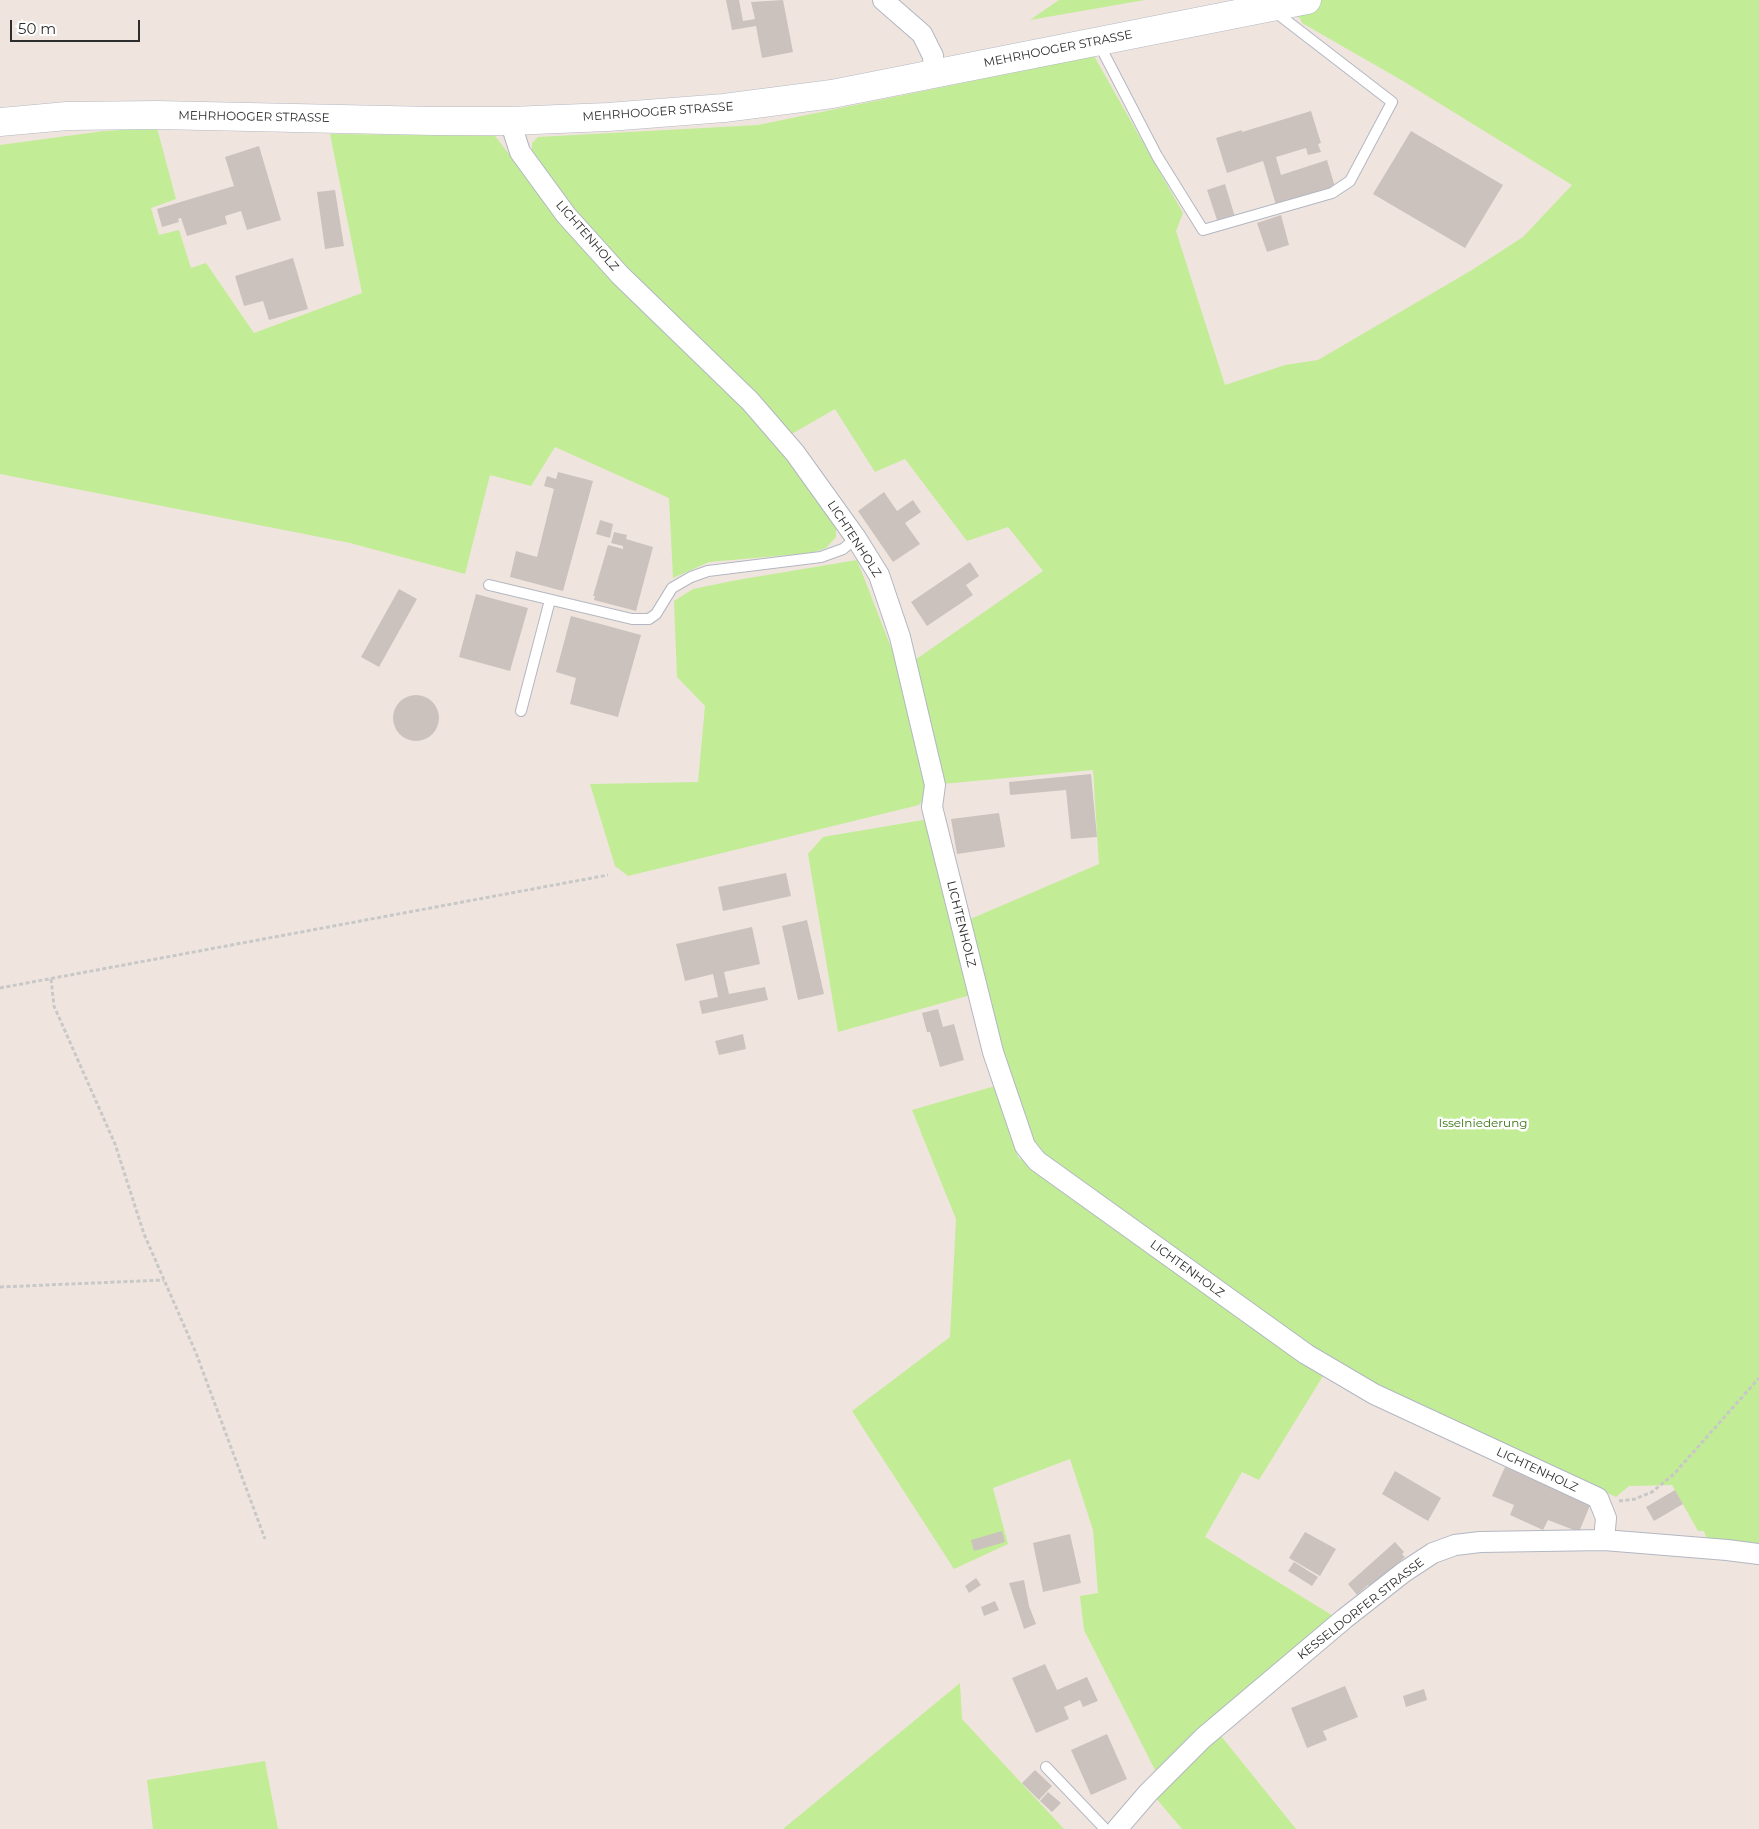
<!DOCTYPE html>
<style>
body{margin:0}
#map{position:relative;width:1759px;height:1829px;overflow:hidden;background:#f0e5de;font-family:Montserrat,sans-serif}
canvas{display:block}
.scale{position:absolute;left:10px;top:20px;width:130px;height:22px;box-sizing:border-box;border:2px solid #2d2d2d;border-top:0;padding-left:6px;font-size:15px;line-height:18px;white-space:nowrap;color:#2d2d2d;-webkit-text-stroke:4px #fff;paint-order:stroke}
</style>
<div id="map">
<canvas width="1759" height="1829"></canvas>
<div class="scale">50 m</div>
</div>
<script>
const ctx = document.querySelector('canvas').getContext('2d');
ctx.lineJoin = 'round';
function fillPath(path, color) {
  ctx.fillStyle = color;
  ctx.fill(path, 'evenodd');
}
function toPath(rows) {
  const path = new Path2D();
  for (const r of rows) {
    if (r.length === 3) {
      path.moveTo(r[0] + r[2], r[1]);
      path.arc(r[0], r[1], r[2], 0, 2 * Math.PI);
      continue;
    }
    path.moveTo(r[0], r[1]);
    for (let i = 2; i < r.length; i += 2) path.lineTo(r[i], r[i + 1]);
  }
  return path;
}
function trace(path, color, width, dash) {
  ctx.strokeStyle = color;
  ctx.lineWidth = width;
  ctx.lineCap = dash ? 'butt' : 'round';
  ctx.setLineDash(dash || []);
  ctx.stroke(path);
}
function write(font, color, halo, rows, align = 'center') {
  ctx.font = font + ' Montserrat,sans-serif';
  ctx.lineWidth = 5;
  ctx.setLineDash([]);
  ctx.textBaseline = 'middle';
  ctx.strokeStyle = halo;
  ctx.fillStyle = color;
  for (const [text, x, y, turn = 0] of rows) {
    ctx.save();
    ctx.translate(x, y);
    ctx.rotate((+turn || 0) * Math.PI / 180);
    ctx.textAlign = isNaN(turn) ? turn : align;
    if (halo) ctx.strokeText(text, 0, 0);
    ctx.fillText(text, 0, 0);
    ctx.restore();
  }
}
fillPath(toPath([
 [1059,0,1145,0,1030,20],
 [1293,0,1759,0,1759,1546,1707,1539,1704,1531,1698,1531,1672,1485,1629,1486,1616,1497,1351,1372,1237,1297,1037,1151,991,1024,968,920,1099,864,1093,770,942,784,912,662,1043,571,1008,527,967,541,905,459,875,472,835,409,790,435,608,249,543,174,532,153,532,143,538,137,758,125,1094,56,1183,213,1176,231,1225,385,1285,365,1318,360,1472,270,1523,237,1572,185,1403,81,1302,23,1300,18,1295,15],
 [157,128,176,199,151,208,159,235,179,230,191,268,206,263,254,333,362,293,330,134,495,136,539,193,743,402,836,523,836,537,826,548,811,553,709,562,673,578,669,498,555,447,531,486,490,475,465,574,350,543,0,474,0,145,104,131],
 [857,560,896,660,929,792,919,805,628,876,615,866,590,784,698,782,705,706,677,677,674,601,693,589,737,580],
 [929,819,971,995,838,1032,808,854,823,837],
 [995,1086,1018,1157,1323,1376,1259,1480,1242,1472,1205,1537,1338,1619,1156,1772,1084,1630,1080,1596,1098,1593,1093,1530,1070,1459,993,1488,1008,1544,954,1569,852,1411,950,1337,956,1219,912,1110],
 [960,1683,962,1719,1064,1829,783,1829],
 [1221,1736,1296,1829,1182,1829,1155,1797],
 [265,1761,278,1829,153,1829,147,1780]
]), '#c2ec95');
fillPath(toPath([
 [726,0,739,0,743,21,755,19,751,2,783,0,793,52,762,58,756,26,732,30],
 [1311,111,1321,143,1318,144,1321,152,1308,155,1306,148,1276,157,1281,175,1327,160,1335,187,1276,205,1263,161,1227,173,1216,138,1242,130,1242,132],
 [1411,131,1503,185,1465,248,1373,194],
 [259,146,281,220,247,230,241,211,225,216,227,224,187,236,181,218,178,219,179,222,162,227,157,209,234,186,225,157],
 [1225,184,1235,217,1218,223,1207,190],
 [335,190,344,246,325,249,317,192],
 [1281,215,1289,245,1267,252,1257,223],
 [293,258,308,309,269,320,263,301,244,306,235,276],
 [558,472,593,481,563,591,510,577,516,551,537,557,554,489,544,486,547,476,556,479],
 [884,492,897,511,913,500,921,512,905,523,920,544,893,562,858,511],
 [600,520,613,524,610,538,596,534],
 [614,532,627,535,626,539,653,547,636,611,594,600,595,596,593,596,608,545,623,549,623,546,611,543],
 [970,562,979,576,966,585,973,595,927,626,911,602],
 [399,589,417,599,379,667,361,657],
 [476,594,528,608,510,671,459,657],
 [571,616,641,635,618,717,570,704,576,678,556,672],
 [416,718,23],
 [1091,774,1097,837,1071,839,1066,790,1010,795,1009,782],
 [999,813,1005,847,957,854,951,819],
 [786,873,791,896,723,911,718,887],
 [807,920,824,994,798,1000,782,926],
 [752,927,760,964,724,972,729,994,765,987,768,1000,702,1014,699,1001,718,997,713,974,685,981,676,944],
 [938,1009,943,1027,954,1024,964,1060,940,1067,930,1032,927,1032,922,1013],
 [743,1034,746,1049,719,1055,715,1041],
 [1505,1467,1591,1503,1579,1532,1548,1520,1543,1530,1510,1515,1514,1505,1492,1496],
 [1395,1471,1441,1498,1428,1521,1382,1494],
 [1675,1490,1683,1504,1654,1521,1646,1507],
 [1002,1531,1005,1542,974,1551,971,1540],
 [1305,1532,1336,1549,1320,1576,1289,1558],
 [1070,1534,1081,1583,1043,1592,1033,1543],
 [1395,1542,1404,1552,1402,1554,1405,1557,1371,1588,1368,1585,1357,1595,1348,1584],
 [1294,1562,1318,1577,1312,1586,1288,1571],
 [976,1578,981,1585,969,1593,965,1586],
 [1024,1580,1029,1606,1036,1624,1024,1629,1009,1583],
 [995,1601,999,1610,984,1616,981,1607],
 [1045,1664,1057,1690,1087,1677,1098,1701,1083,1707,1080,1700,1064,1707,1069,1719,1036,1733,1012,1678],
 [1345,1686,1358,1717,1323,1731,1327,1740,1307,1748,1291,1708],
 [1424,1689,1427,1700,1406,1707,1403,1696],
 [1107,1734,1127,1779,1091,1795,1071,1750],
 [1035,1770,1052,1786,1039,1800,1022,1783],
 [1048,1792,1061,1803,1052,1812,1040,1801]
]), '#cbc2be');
const lane = toPath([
 [1099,44,1157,156,1203,230,1332,193,1350,181,1392,102,1274,11],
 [489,585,632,619,649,619,656,614,672,588,691,577,708,571,821,557,843,549,856,538],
 [521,711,550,600],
 [1046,1767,1105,1829]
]);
const street = toPath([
 [883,0,922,34,933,56,934,74],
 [510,121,520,152,566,215,620,275,750,401,795,453,856,538,879,575,900,637,935,785,932,807,993,1052,1025,1146,1037,1161,1306,1354,1374,1394,1598,1498,1606,1518,1604,1540],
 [1117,1829,1148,1793,1203,1738,1344,1619,1404,1572,1433,1553,1455,1545,1480,1542,1604,1540,1727,1550,1759,1554]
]);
const secondary = toPath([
 [0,122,67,116,157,115,433,121,510,121,608,117,724,108,832,94,1307,0]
]);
trace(lane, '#b2b7c2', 12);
trace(street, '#b2b7c2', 22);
trace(secondary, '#b2b7c2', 29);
trace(toPath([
 [51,979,54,1006,115,1144,144,1234,196,1353,265,1539],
 [0,988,608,875],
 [0,1287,164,1280],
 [1619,1501,1635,1499,1652,1492,1674,1474,1759,1378]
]), '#c8c8c8', 3, [4, 2.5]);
trace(lane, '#fff', 10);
trace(street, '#fff', 20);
trace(secondary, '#fff', 28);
write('12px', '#2d2d2d', '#fff', [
 ["MEHRHOOGER STRASSE",1058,49,-11],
 ["MEHRHOOGER STRASSE",658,112,-4],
 ["MEHRHOOGER STRASSE",254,117,1],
 ["LICHTENHOLZ",587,236,49],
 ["LICHTENHOLZ",854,539,57],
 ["LICHTENHOLZ",961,924,76],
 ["LICHTENHOLZ",1187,1269,36],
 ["LICHTENHOLZ",1537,1470,25],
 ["KESSELDORFER STRASSE",1361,1609,-38]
]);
write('12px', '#387413', '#fff', [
 ["Isselniederung",1483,1123]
]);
</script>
